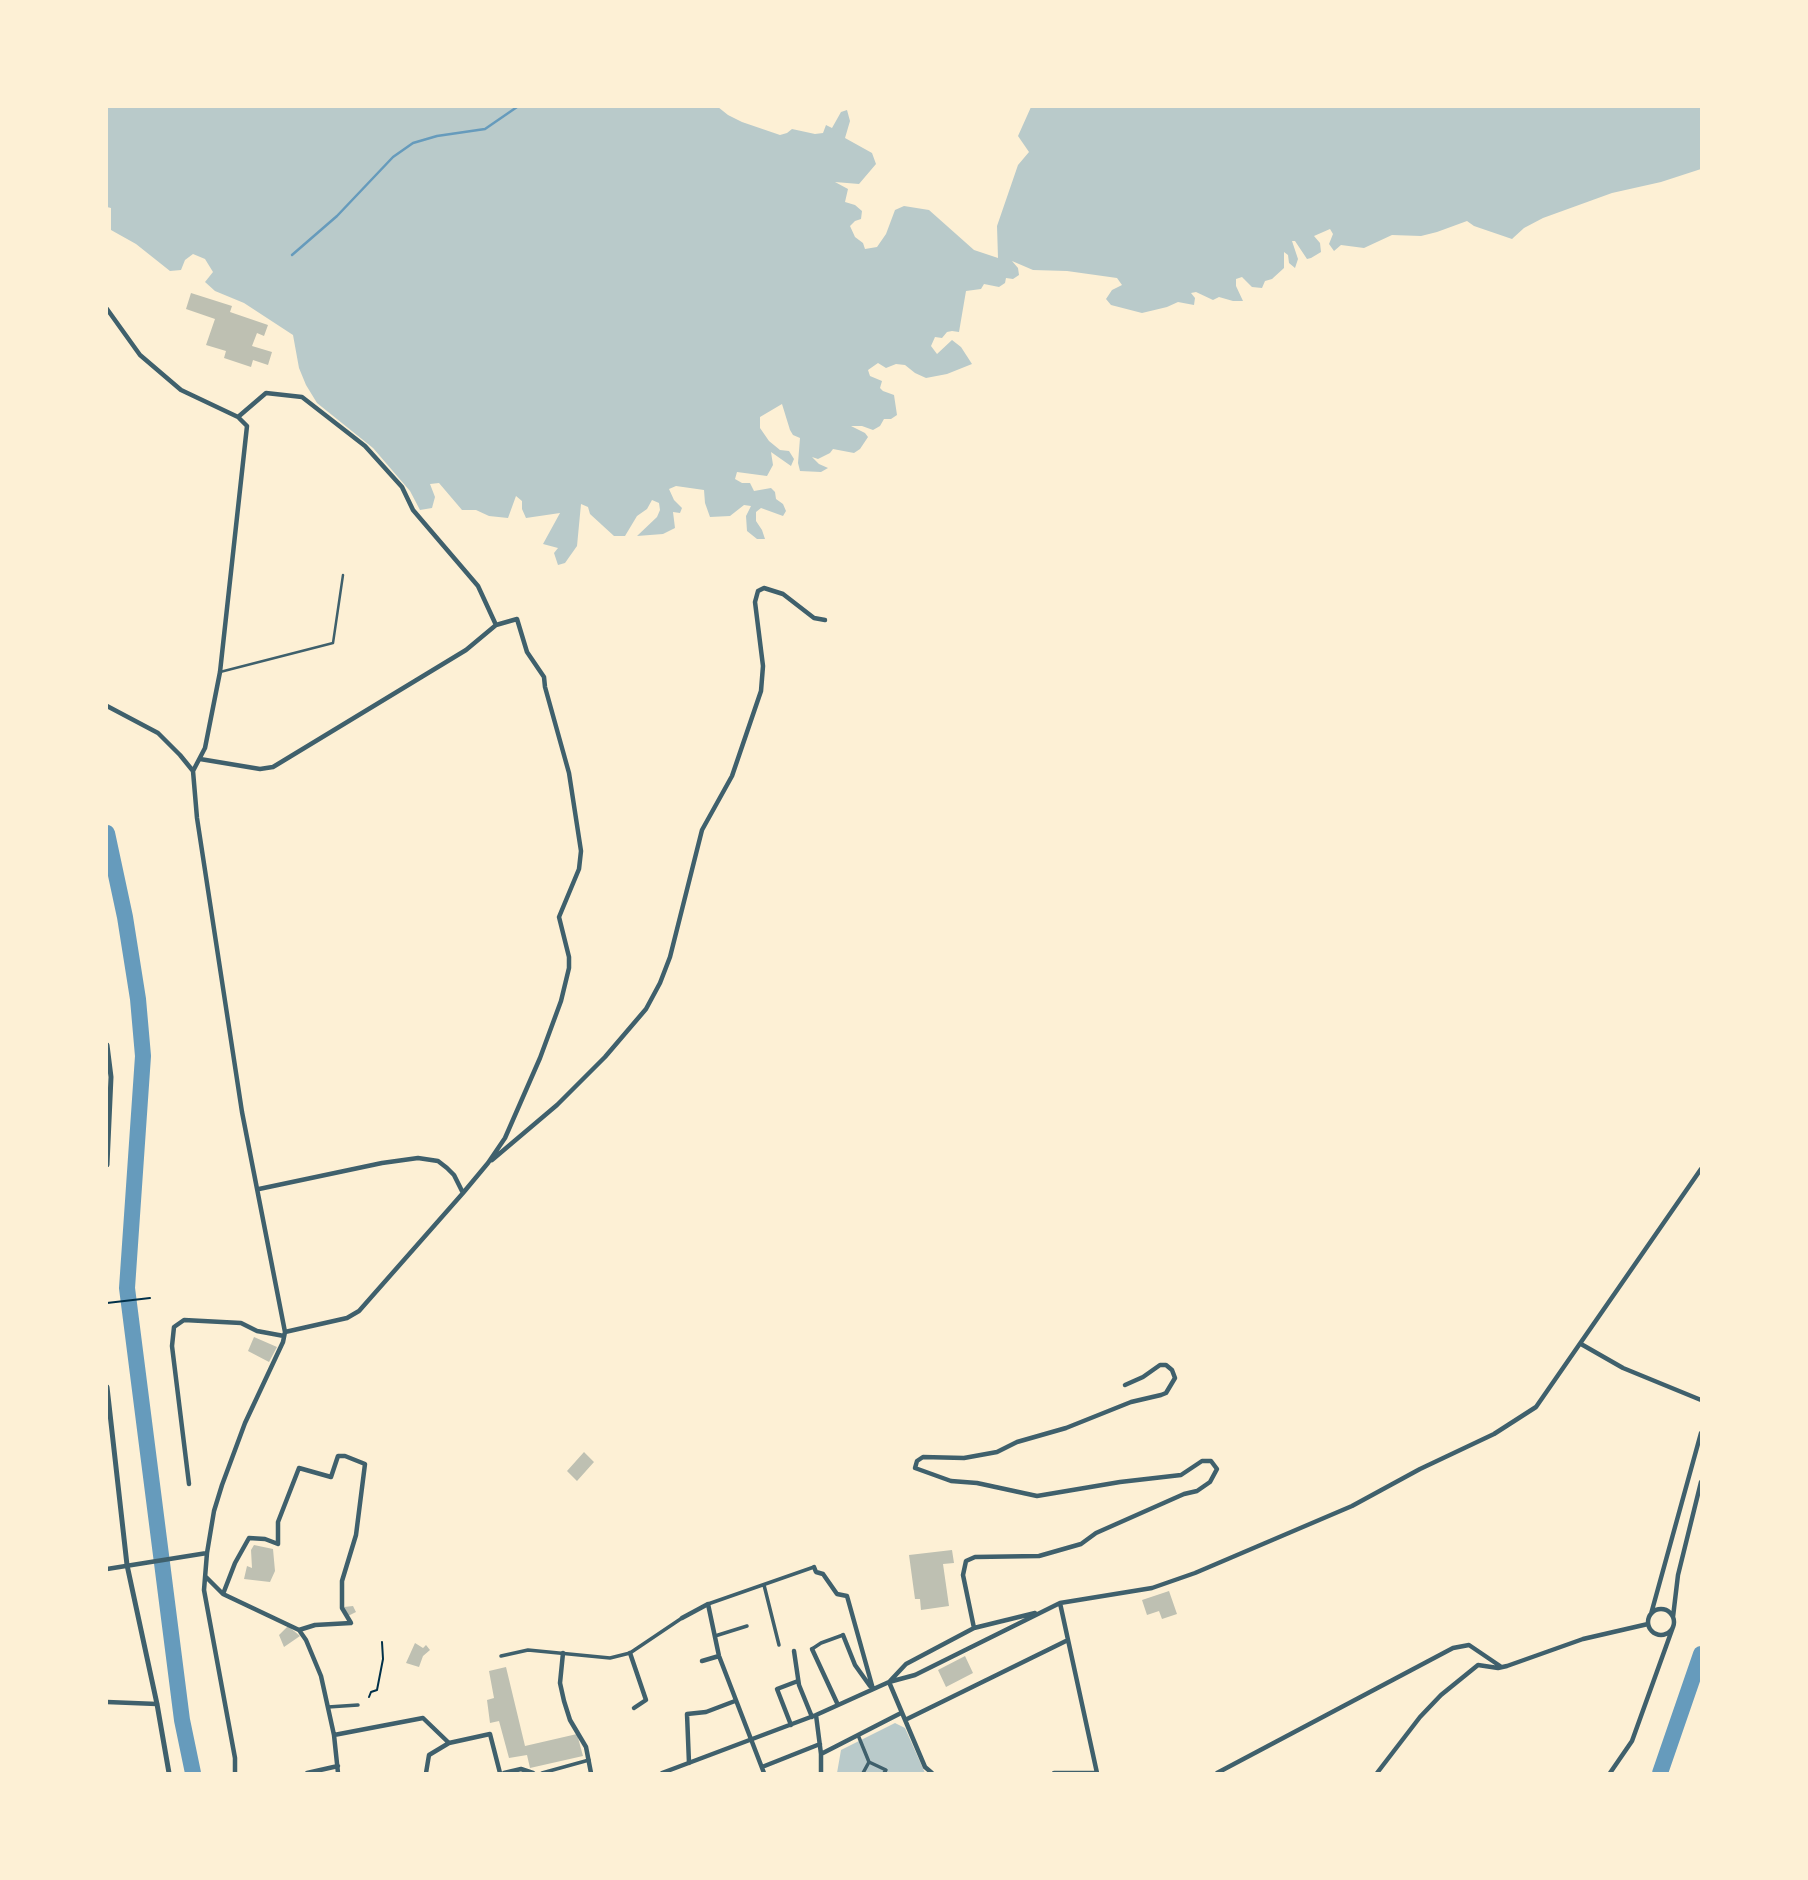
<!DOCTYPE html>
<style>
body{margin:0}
#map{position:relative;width:1808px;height:1880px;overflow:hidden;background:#fdf0d5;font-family:Jost,sans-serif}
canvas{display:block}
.frame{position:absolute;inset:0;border:108px solid #fdf0d5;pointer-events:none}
</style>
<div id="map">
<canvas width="1808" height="1880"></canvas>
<div class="frame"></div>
</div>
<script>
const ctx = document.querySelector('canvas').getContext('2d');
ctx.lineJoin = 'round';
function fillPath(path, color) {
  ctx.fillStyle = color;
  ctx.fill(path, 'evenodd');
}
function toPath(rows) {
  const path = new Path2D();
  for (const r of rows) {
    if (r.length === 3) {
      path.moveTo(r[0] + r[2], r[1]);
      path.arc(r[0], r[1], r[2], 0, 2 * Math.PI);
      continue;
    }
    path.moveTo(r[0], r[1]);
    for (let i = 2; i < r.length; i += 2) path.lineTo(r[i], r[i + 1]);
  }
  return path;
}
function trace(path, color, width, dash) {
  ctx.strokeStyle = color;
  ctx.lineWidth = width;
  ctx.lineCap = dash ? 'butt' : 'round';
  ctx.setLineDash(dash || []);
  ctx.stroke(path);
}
fillPath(toPath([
 [107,107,718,107,728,115,742,122,780,135,787,133,792,129,815,134,823,133,826,125,832,128,841,112,847,110,850,121,845,138,872,153,876,164,859,184,835,182,848,189,845,202,855,205,862,211,861,219,855,221,850,226,855,237,863,243,865,249,877,247,886,234,895,210,904,206,929,210,974,250,998,258,997,226,1018,165,1029,152,1018,136,1031,107,1701,107,1701,169,1661,182,1612,193,1543,218,1524,228,1512,239,1474,226,1467,221,1437,232,1421,236,1392,235,1364,248,1341,245,1334,251,1329,244,1333,234,1330,229,1314,236,1320,243,1321,252,1311,258,1307,259,1295,241,1292,241,1298,259,1295,268,1289,263,1288,255,1284,252,1284,268,1272,279,1265,281,1262,288,1252,287,1242,277,1236,279,1236,286,1243,301,1233,301,1219,297,1213,300,1196,292,1191,293,1195,298,1194,305,1178,302,1167,307,1142,313,1111,305,1106,299,1112,290,1122,285,1117,278,1067,271,1033,270,1012,261,1018,268,1019,275,1013,279,1006,278,1005,283,999,287,984,284,981,289,966,291,959,332,952,331,947,332,942,338,935,337,931,346,937,354,952,340,961,347,972,364,947,374,926,378,915,373,905,365,896,364,886,368,878,363,868,370,870,376,882,381,880,388,883,391,894,395,897,415,891,419,884,419,880,426,873,430,862,426,851,426,865,433,868,437,860,449,854,453,833,449,830,453,818,459,812,457,819,464,828,468,821,472,800,471,798,463,800,438,793,435,790,430,782,404,760,417,760,428,769,441,780,450,789,451,794,459,791,466,771,452,773,465,767,476,737,472,735,479,742,483,750,483,754,491,771,488,775,492,776,499,783,504,786,511,783,516,761,508,756,512,756,521,762,530,765,539,757,539,747,531,746,516,751,506,744,505,730,516,710,517,705,503,704,490,676,486,669,489,674,500,682,508,680,513,673,512,675,528,663,534,637,536,657,517,660,510,659,503,652,500,647,509,637,516,625,536,614,536,590,514,588,507,581,504,577,546,565,563,558,565,554,553,558,548,543,544,560,513,526,518,522,509,522,501,516,496,508,518,489,516,476,510,462,510,439,483,430,484,435,497,432,508,420,510,410,491,373,448,317,403,306,385,299,368,293,335,244,303,215,291,205,282,213,272,205,259,193,254,185,260,181,270,170,271,136,244,111,230,111,208,107,207],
 [895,1723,905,1728,925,1773,837,1773,841,1750]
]), '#b9caca');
trace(toPath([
 [292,255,337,216,393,157,413,143,437,136,485,129,517,107]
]), '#669bbc', 2.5);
trace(toPath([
 [107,833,125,917,138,999,143,1056,127,1288,182,1720,193,1773],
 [1660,1773,1701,1654]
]), '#669bbc', 16);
fillPath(toPath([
 [191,293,232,306,230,312,268,325,264,336,257,333,252,346,272,352,268,365,253,360,251,367,224,358,226,351,206,345,215,319,186,309],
 [254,1337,277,1347,269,1362,248,1351],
 [584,1452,594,1462,577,1481,567,1471],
 [254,1545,273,1549,275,1571,270,1582,244,1579,247,1566,252,1568,251,1550],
 [952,1550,954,1563,943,1564,949,1606,921,1610,920,1599,915,1599,909,1555],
 [1169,1591,1177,1614,1162,1619,1159,1611,1147,1615,1142,1600],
 [353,1606,356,1612,348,1616,344,1607],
 [288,1626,300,1636,284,1647,279,1635],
 [415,1643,423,1648,426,1645,430,1650,423,1656,419,1667,406,1663],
 [965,1656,973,1673,946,1687,938,1670],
 [506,1667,525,1746,577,1734,583,1756,530,1768,527,1755,509,1758,499,1721,490,1723,487,1700,494,1698,489,1671]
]), '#bec0b2');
trace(toPath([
 [107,1303,150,1298],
 [369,1697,371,1692,377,1690,383,1659,382,1642]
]), '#003049', 2);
trace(toPath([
 [220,672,333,643,343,575]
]), '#3f606c', 2.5);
trace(toPath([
 [764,1585,779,1645],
 [708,1604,814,1567],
 [715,1636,747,1626],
 [812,1649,821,1643,843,1635],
 [501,1656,528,1650,610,1658,630,1653,682,1618],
 [328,1707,358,1705],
 [858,1735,869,1762,886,1770,884,1773],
 [542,1773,589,1760],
 [863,1773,869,1762]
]), '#3f606c', 3.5);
trace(toPath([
 [107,309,140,355,181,390,238,417,247,426,220,672,205,748,193,771],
 [107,706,158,733,180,755,193,771],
 [200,759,260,769,273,767,466,650,496,625,478,586,413,510,402,487,365,446,302,397,266,393,238,417],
 [193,771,197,818,242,1112,285,1332,283,1342,245,1423,222,1485,214,1511,207,1553,204,1590,235,1758,235,1773],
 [492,1160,557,1105,605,1057,646,1009,660,983,670,957,702,830,732,776,761,691,763,666,755,602,758,591,764,588,783,594,814,618,825,620],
 [259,1189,382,1163,418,1158,438,1161,447,1168,454,1175,463,1193],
 [285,1332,347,1318,359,1311,463,1193,488,1163,505,1138,540,1058,561,1001,569,968,569,957,559,917,579,869,581,851,569,773,545,687,544,677,527,652,517,619,496,625],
 [1581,1344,1623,1368,1701,1400],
 [189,1484,172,1346,174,1327,184,1320,241,1323,257,1331,284,1336],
 [814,1567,816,1572,823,1574,837,1594,847,1596,873,1689],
 [107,1569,207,1553],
 [206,1577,223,1594,299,1630,306,1640,321,1676,334,1735,338,1773],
 [223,1594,235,1563,249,1538,265,1539,278,1544,278,1522,299,1468,331,1477,338,1456,345,1456,365,1464,356,1535,342,1581,342,1608,351,1623,315,1625,299,1630],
 [1060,1603,1097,1773],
 [1661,1622,13],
 [1651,1614,1701,1433],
 [1673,1617,1678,1575,1701,1482],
 [682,1618,708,1604,719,1656,764,1773],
 [974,1628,963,1575,966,1561,975,1557,1039,1556,1081,1544,1096,1533,1184,1494,1197,1491,1210,1482,1217,1469,1211,1461,1202,1461,1181,1475,1120,1482,1037,1496,977,1483,951,1481,915,1468,917,1461,923,1457,964,1458,997,1452,1017,1442,1066,1428,1131,1402,1161,1395,1166,1393,1175,1378,1172,1370,1166,1365,1160,1365,1143,1377,1125,1385],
 [843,1635,855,1665,870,1686],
 [812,1649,838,1705],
 [794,1651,799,1685,812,1717],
 [563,1653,560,1683,564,1701,570,1720,586,1747,591,1773],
 [630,1653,646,1700,634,1708],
 [702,1661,719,1656],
 [890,1681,906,1664,974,1628,1035,1613],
 [889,1682,925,1767,932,1773],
 [107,1702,157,1704],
 [816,1715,821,1754,821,1773],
 [905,1720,1068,1640],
 [791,1725,777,1689,798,1681],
 [334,1735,423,1718,449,1743,490,1734,500,1773],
 [821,1754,901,1713],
 [689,1763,687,1714,706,1712,735,1701],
 [762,1767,820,1744],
 [307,1773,338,1766],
 [426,1773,429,1755,449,1743],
 [504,1773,521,1769,533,1773],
 [662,1773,816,1715,889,1682,915,1675,1060,1603,1152,1588,1195,1573,1352,1506,1420,1469,1494,1434,1536,1407,1701,1169],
 [1054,1773,1097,1773],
 [1217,1773,1453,1648,1469,1645,1500,1666],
 [1377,1773,1420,1717,1441,1695,1478,1665,1498,1668,1507,1666,1583,1639,1648,1624],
 [1610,1773,1632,1741,1673,1627]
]), '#3f606c', 4.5);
trace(toPath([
 [107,1045,111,1077,107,1165],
 [107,1387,127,1565,157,1704,169,1773]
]), '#3f606c', 5);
</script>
